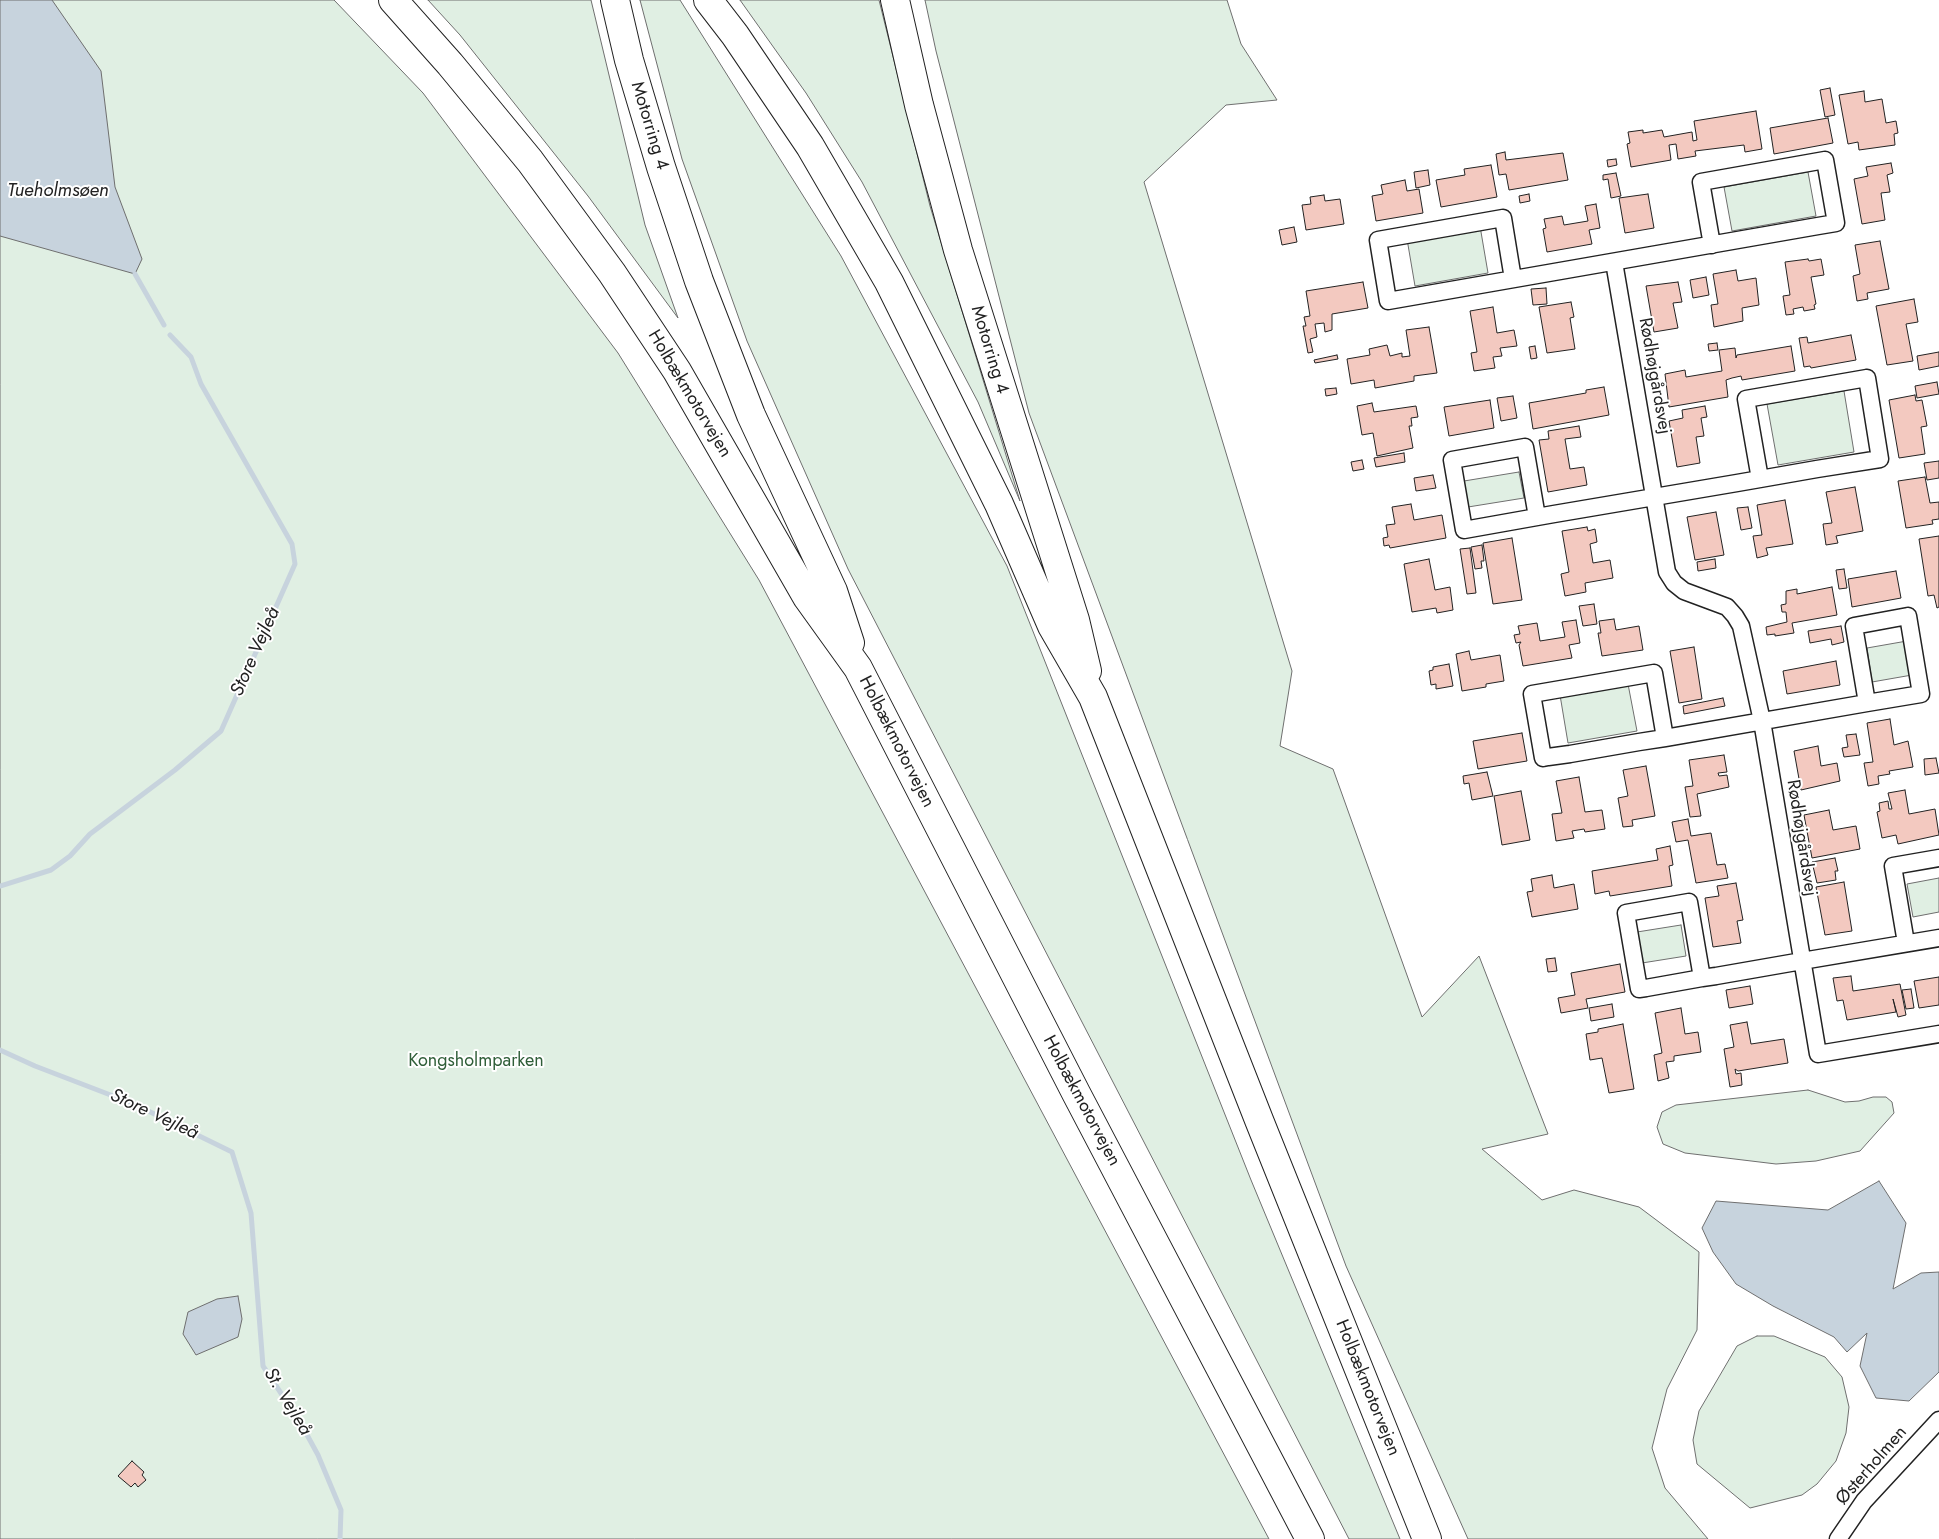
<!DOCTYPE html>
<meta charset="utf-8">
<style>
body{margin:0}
canvas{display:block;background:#fff}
</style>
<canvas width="1939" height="1539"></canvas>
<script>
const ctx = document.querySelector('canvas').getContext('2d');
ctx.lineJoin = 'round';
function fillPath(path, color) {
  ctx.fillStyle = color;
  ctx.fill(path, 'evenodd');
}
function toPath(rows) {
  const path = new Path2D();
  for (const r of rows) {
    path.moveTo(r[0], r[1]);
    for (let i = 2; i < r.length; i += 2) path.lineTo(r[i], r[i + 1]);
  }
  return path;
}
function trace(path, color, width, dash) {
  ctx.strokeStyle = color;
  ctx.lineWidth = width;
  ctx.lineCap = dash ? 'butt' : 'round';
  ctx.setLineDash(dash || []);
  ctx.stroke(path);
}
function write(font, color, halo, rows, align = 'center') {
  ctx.font = font + ' Jost,sans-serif';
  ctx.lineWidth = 4;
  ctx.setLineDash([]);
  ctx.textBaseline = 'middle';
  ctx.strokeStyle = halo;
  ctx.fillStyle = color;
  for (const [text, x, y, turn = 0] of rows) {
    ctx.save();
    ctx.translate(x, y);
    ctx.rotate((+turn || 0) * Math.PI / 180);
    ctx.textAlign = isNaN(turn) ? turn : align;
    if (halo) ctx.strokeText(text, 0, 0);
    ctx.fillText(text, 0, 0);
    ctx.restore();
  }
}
const green = toPath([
 [0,0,334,0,423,93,618,353,759,580,1269,1539,0,1539,0,0],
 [428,0,591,0,645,225,678,318,588,196,460,35,428,0],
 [640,0,680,0,841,256,1007,566,1251,1180,1400,1539,1349,1539,848,569,747,341,682,159,640,0],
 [740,0,879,0,930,206,1020,501,978,402,862,182,806,93,740,0],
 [925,0,1227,0,1241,44,1277,100,1226,105,1144,182,1292,671,1280,746,1333,769,1422,1017,1479,956,1548,1134,1482,1149,1542,1200,1574,1190,1639,1207,1699,1252,1697,1330,1667,1389,1652,1448,1665,1488,1708,1539,1468,1539,1346,1266,1029,413,936,51,925,0],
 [1808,172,1816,216,1732,231,1724,187,1808,172],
 [1480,226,1488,273,1415,286,1407,239,1480,226],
 [1844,391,1854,452,1778,465,1767,404,1844,391],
 [1519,472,1524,498,1468,507,1464,481,1519,472],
 [1907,641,1912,675,1872,682,1867,648,1907,641],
 [1628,684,1637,731,1568,743,1560,695,1628,684],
 [1939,878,1939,912,1913,917,1907,884,1939,878],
 [1681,925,1686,956,1642,963,1637,932,1681,925],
 [1808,1090,1845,1102,1859,1101,1873,1097,1886,1097,1892,1102,1894,1113,1860,1151,1816,1161,1776,1164,1685,1153,1663,1144,1657,1127,1662,1112,1676,1105,1808,1090],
 [1757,1336,1774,1336,1825,1357,1842,1377,1849,1407,1846,1433,1836,1461,1817,1484,1802,1495,1750,1508,1697,1464,1693,1440,1699,1411,1737,1346,1757,1336]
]);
fillPath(green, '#e0efe3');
trace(green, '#6f6f6f', 1);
const water = toPath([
 [0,0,52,0,101,71,115,187,142,259,135,274,0,236,0,0],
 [1879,1181,1906,1223,1893,1289,1921,1273,1939,1272,1939,1372,1909,1401,1876,1398,1860,1366,1867,1333,1847,1352,1834,1337,1773,1306,1736,1284,1713,1252,1702,1228,1716,1201,1828,1210,1879,1181],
 [238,1296,242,1319,238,1337,196,1355,183,1334,188,1312,217,1299,238,1296]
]);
fillPath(water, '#c7d3dd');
trace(water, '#6f6f6f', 1);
trace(toPath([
 [135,274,164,325],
 [0,886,51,870,70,856,90,834,175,770,221,731,295,564,292,544,201,384,191,357,170,335],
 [0,1050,35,1066,134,1104,232,1152,251,1213,263,1366,300,1422,318,1455,341,1510,340,1539]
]), '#c7d3dd', 5);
const building = toPath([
 [1830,88,1835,115,1825,117,1820,90,1830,88],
 [1864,91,1865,102,1882,99,1886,123,1896,121,1898,133,1894,134,1895,145,1859,150,1858,142,1848,144,1839,95,1864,91],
 [1756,111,1762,149,1745,152,1744,145,1695,151,1696,156,1678,159,1676,144,1669,145,1671,160,1631,167,1627,144,1630,143,1628,132,1643,130,1643,133,1662,130,1664,137,1692,132,1693,141,1697,140,1694,121,1756,111],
 [1828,118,1833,143,1774,154,1770,128,1828,118],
 [1505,152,1506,160,1563,153,1568,180,1509,190,1506,174,1499,175,1496,154,1505,152],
 [1616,159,1617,165,1608,167,1607,160,1616,159],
 [1891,163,1893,173,1887,175,1890,192,1881,193,1885,220,1862,224,1854,179,1868,176,1866,167,1891,163],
 [1491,165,1497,197,1441,207,1436,180,1465,175,1464,169,1491,165],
 [1428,170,1430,185,1416,188,1414,172,1428,170],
 [1616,173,1621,196,1611,198,1608,179,1603,180,1603,175,1616,173],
 [1405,180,1407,191,1419,189,1423,213,1376,221,1372,196,1383,194,1381,185,1405,180],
 [1529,194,1530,201,1520,203,1519,196,1529,194],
 [1648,194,1654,228,1625,233,1619,198,1648,194],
 [1324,195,1325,201,1340,199,1344,224,1306,230,1302,205,1311,204,1310,197,1324,195],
 [1596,204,1600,228,1589,230,1592,244,1547,252,1543,229,1546,228,1544,219,1562,216,1564,225,1588,221,1585,206,1596,204],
 [1294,227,1297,242,1282,245,1279,230,1294,227],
 [1880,241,1889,289,1867,293,1868,299,1857,301,1853,276,1860,274,1855,245,1880,241],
 [1808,259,1809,261,1821,259,1824,275,1811,277,1816,304,1814,305,1815,309,1804,311,1803,307,1793,309,1794,314,1786,315,1783,296,1790,295,1785,262,1808,259],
 [1736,270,1738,281,1756,278,1759,305,1742,308,1743,321,1714,327,1711,305,1718,304,1713,274,1736,270],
 [1706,277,1709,295,1693,298,1690,280,1706,277],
 [1363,282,1368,308,1332,314,1332,330,1325,332,1324,323,1315,324,1317,337,1310,339,1313,352,1308,353,1303,326,1306,326,1304,317,1310,316,1306,291,1363,282],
 [1678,282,1682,302,1673,303,1678,328,1654,332,1646,286,1678,282],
 [1546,288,1547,304,1533,305,1531,289,1546,288],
 [1914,299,1918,322,1906,324,1913,361,1887,365,1876,306,1914,299],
 [1571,302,1574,317,1570,318,1575,349,1547,353,1539,307,1571,302],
 [1493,307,1497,333,1514,330,1517,346,1500,348,1502,356,1493,357,1495,368,1474,371,1471,353,1477,352,1470,311,1493,307],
 [1429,327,1437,373,1414,376,1414,381,1375,388,1374,380,1351,384,1347,359,1370,355,1369,349,1387,345,1390,356,1402,353,1402,357,1410,356,1406,330,1429,327],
 [1851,335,1856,360,1811,368,1810,366,1804,367,1799,338,1807,337,1808,343,1851,335],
 [1717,343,1718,350,1709,351,1708,344,1717,343],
 [1535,346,1537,358,1531,359,1529,347,1535,346],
 [1791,346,1795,371,1742,380,1741,376,1732,378,1726,380,1728,397,1669,407,1665,374,1685,370,1686,377,1722,371,1719,350,1735,348,1736,358,1737,355,1791,346],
 [1939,352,1939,366,1919,370,1917,356,1939,352],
 [1337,355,1338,359,1315,363,1314,360,1337,355],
 [1937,382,1939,394,1917,398,1915,386,1937,382],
 [1604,387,1609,415,1533,429,1529,403,1586,393,1586,390,1604,387],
 [1336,388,1337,394,1326,396,1325,389,1336,388],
 [1915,395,1916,401,1922,400,1927,426,1921,427,1925,454,1899,458,1889,400,1915,395],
 [1513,396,1517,418,1501,421,1497,398,1513,396],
 [1490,400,1494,428,1449,436,1444,407,1490,400],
 [1372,403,1374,412,1416,406,1418,417,1411,418,1412,426,1409,426,1413,448,1377,456,1373,433,1362,435,1357,406,1372,403],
 [1705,406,1707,417,1701,418,1704,436,1696,437,1700,463,1677,467,1669,421,1683,418,1682,410,1705,406],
 [1579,426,1581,437,1565,439,1570,469,1584,467,1587,485,1548,492,1539,440,1549,439,1548,431,1579,426],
 [1404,453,1405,462,1376,467,1374,458,1404,453],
 [1362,460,1364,469,1353,471,1351,462,1362,460],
 [1939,461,1939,478,1927,480,1924,463,1939,461],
 [1433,475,1436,488,1416,491,1414,478,1433,475],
 [1925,477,1930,503,1939,502,1939,519,1932,520,1933,524,1906,528,1898,481,1925,477],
 [1855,487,1863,531,1836,536,1838,543,1826,545,1823,524,1832,523,1826,492,1855,487],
 [1785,500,1793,544,1766,548,1768,555,1757,558,1753,536,1762,535,1757,505,1785,500],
 [1411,504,1414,520,1442,515,1446,538,1390,548,1389,545,1384,546,1383,538,1388,537,1386,525,1395,524,1392,507,1411,504],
 [1748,507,1752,528,1741,530,1737,508,1748,507],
 [1716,512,1724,555,1695,560,1687,517,1716,512],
 [1587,527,1588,531,1595,529,1597,542,1590,544,1593,563,1610,560,1613,578,1585,583,1586,592,1565,596,1561,574,1569,572,1562,531,1587,527],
 [1939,536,1939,607,1937,608,1934,595,1928,596,1919,539,1939,536],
 [1512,538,1522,600,1493,604,1483,543,1512,538],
 [1482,545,1484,561,1481,561,1482,568,1475,569,1471,547,1482,545],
 [1470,548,1476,593,1467,594,1460,549,1470,548],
 [1429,559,1435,590,1450,587,1453,610,1437,613,1436,608,1412,612,1404,564,1429,559],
 [1715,559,1716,568,1698,571,1697,562,1715,559],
 [1844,569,1847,588,1839,589,1836,570,1844,569],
 [1896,571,1901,598,1852,607,1848,579,1896,571],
 [1832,587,1837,615,1792,623,1794,633,1775,636,1775,634,1767,635,1766,627,1787,622,1786,612,1782,612,1781,605,1786,604,1786,591,1797,589,1797,594,1832,587],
 [1594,604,1597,624,1583,626,1579,606,1594,604],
 [1614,619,1616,630,1639,626,1643,650,1602,656,1598,633,1601,633,1599,621,1614,619],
 [1576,620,1580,643,1569,645,1572,658,1523,666,1519,645,1521,642,1516,643,1514,635,1520,634,1518,626,1537,623,1540,641,1565,637,1562,622,1576,620],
 [1841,626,1844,642,1832,645,1831,639,1810,643,1808,631,1841,626],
 [1694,647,1702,699,1679,703,1670,651,1694,647],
 [1469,651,1471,660,1500,655,1504,681,1486,684,1486,687,1462,691,1456,654,1469,651],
 [1836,661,1840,685,1787,694,1783,671,1836,661],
 [1449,664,1453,686,1436,689,1436,684,1431,685,1429,671,1433,670,1433,667,1449,664],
 [1723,698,1725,706,1684,714,1683,706,1723,698],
 [1890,719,1894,745,1908,741,1913,767,1889,771,1890,774,1878,776,1879,784,1868,786,1864,763,1873,762,1867,723,1890,719],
 [1522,733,1527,761,1478,769,1473,741,1522,733],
 [1856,734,1860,755,1844,757,1842,748,1848,747,1846,735,1856,734],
 [1818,746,1821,766,1837,763,1840,781,1801,790,1794,751,1818,746],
 [1724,755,1727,772,1718,773,1719,776,1727,775,1729,787,1697,794,1701,816,1690,817,1685,787,1693,786,1689,760,1724,755],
 [1936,758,1939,773,1925,775,1924,759,1936,758],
 [1646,766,1655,816,1632,820,1633,826,1623,827,1618,798,1628,796,1623,770,1646,766],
 [1487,772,1493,796,1472,800,1469,783,1464,784,1463,776,1487,772],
 [1579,777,1585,812,1602,810,1605,829,1585,832,1584,829,1572,831,1574,838,1556,841,1552,814,1562,813,1556,781,1579,777],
 [1905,790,1909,814,1935,809,1939,835,1898,844,1896,835,1882,838,1877,812,1880,811,1879,803,1888,801,1889,809,1892,809,1888,793,1905,790],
 [1521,791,1530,840,1502,845,1494,796,1521,791],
 [1829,810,1833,830,1856,826,1860,849,1812,858,1804,815,1829,810],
 [1688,819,1691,836,1711,833,1717,865,1725,864,1728,878,1696,883,1688,840,1676,842,1672,822,1688,819],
 [1670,846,1673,865,1669,866,1672,886,1610,896,1609,891,1595,894,1592,871,1658,860,1656,849,1670,846],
 [1835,858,1838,871,1835,871,1836,880,1817,883,1812,862,1835,858],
 [1552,875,1554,888,1574,884,1578,909,1532,917,1527,892,1533,891,1531,879,1552,875],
 [1844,882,1852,931,1825,935,1816,887,1844,882],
 [1736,883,1743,920,1737,921,1741,943,1713,947,1705,898,1719,896,1717,886,1736,883],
 [1555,958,1557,971,1548,972,1546,959,1555,958],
 [1620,964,1625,992,1586,999,1588,1008,1561,1013,1558,998,1575,995,1571,973,1620,964],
 [1851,976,1853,991,1900,984,1906,1015,1898,1017,1893,999,1896,1012,1847,1020,1843,1000,1837,1001,1833,978,1851,976],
 [1939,977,1939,1005,1919,1008,1914,981,1939,977],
 [1750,986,1753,1004,1729,1008,1726,990,1750,986],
 [1911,989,1914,1008,1906,1009,1902,990,1911,989],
 [1612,1004,1614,1017,1591,1021,1589,1008,1612,1004],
 [1681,1008,1685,1034,1698,1032,1701,1052,1674,1056,1674,1061,1666,1062,1669,1078,1658,1081,1654,1055,1662,1053,1655,1013,1681,1008],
 [1747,1022,1751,1044,1784,1039,1788,1063,1738,1071,1735,1069,1736,1074,1741,1073,1742,1085,1730,1087,1724,1049,1734,1047,1730,1025,1747,1022],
 [1623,1024,1634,1089,1609,1093,1602,1058,1590,1060,1586,1034,1598,1032,1598,1029,1623,1024],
 [132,1461,144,1472,142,1475,146,1480,138,1487,135,1483,131,1487,118,1476,132,1461]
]);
fillPath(building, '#f3c9c0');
trace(building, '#222', 1);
const minor = toPath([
 [1614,262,1667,572,1674,583,1684,591,1727,607,1735,616,1741,626,1762,721,1818,1054,1939,1034],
 [1513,279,1503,218,1378,240,1388,301,1818,226,1836,223,1825,160,1701,182,1712,245],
 [1537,517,1525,447,1452,460,1464,530,1537,517,1554,514,1737,483,1760,479,1817,469,1880,459,1867,378,1746,399,1760,479],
 [1665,738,1654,673,1532,694,1543,758,1548,757,1570,754,1639,742,1665,738,1867,703,1921,694,1908,616,1854,626,1867,703],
 [1906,943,1893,866,1939,858],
 [1702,978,1689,902,1626,913,1639,989,1646,988,1702,978,1716,976,1802,961,1939,938],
 [1838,1539,1864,1501,1939,1420]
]);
const motorway = toPath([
 [393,0,450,64,530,161,612,273,677,371,807,597,858,668,1076,1093,1310,1539],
 [615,0,629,60,661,167,699,281,751,415,833,591,850,643],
 [708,0,735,35,810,146,889,282,999,504,1052,626,1093,697,1259,1120,1427,1539],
 [895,0,919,105,958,250,1075,620,1087,671]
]);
trace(minor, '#222', 19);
trace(motorway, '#222', 30);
trace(minor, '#fff', 16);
trace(motorway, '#fff', 28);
write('18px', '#222', '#fff', [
 ["Motorring 4",649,126,73],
 ["Motorring 4",989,350,73],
 ["Rødhøjgårdsvej",1654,376,80],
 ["Holbækmotorvejen",689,394,59],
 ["Holbækmotorvejen",896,742,63],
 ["Rødhøjgårdsvej",1801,838,81],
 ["Holbækmotorvejen",1081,1101,62],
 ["Holbækmotorvejen",1367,1388,68],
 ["Østerholmen",1872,1466,-49]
]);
write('18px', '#2f5e38', '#fff', [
 ["Kongsholmparken",476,1062]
]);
write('italic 19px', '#222', '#fff', [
 ["Tueholmsøen",58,191],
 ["Store Vejleå",256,652,-66],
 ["Store Vejleå",154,1115,25],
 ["St. Vejleå",287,1402,59]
]);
</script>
